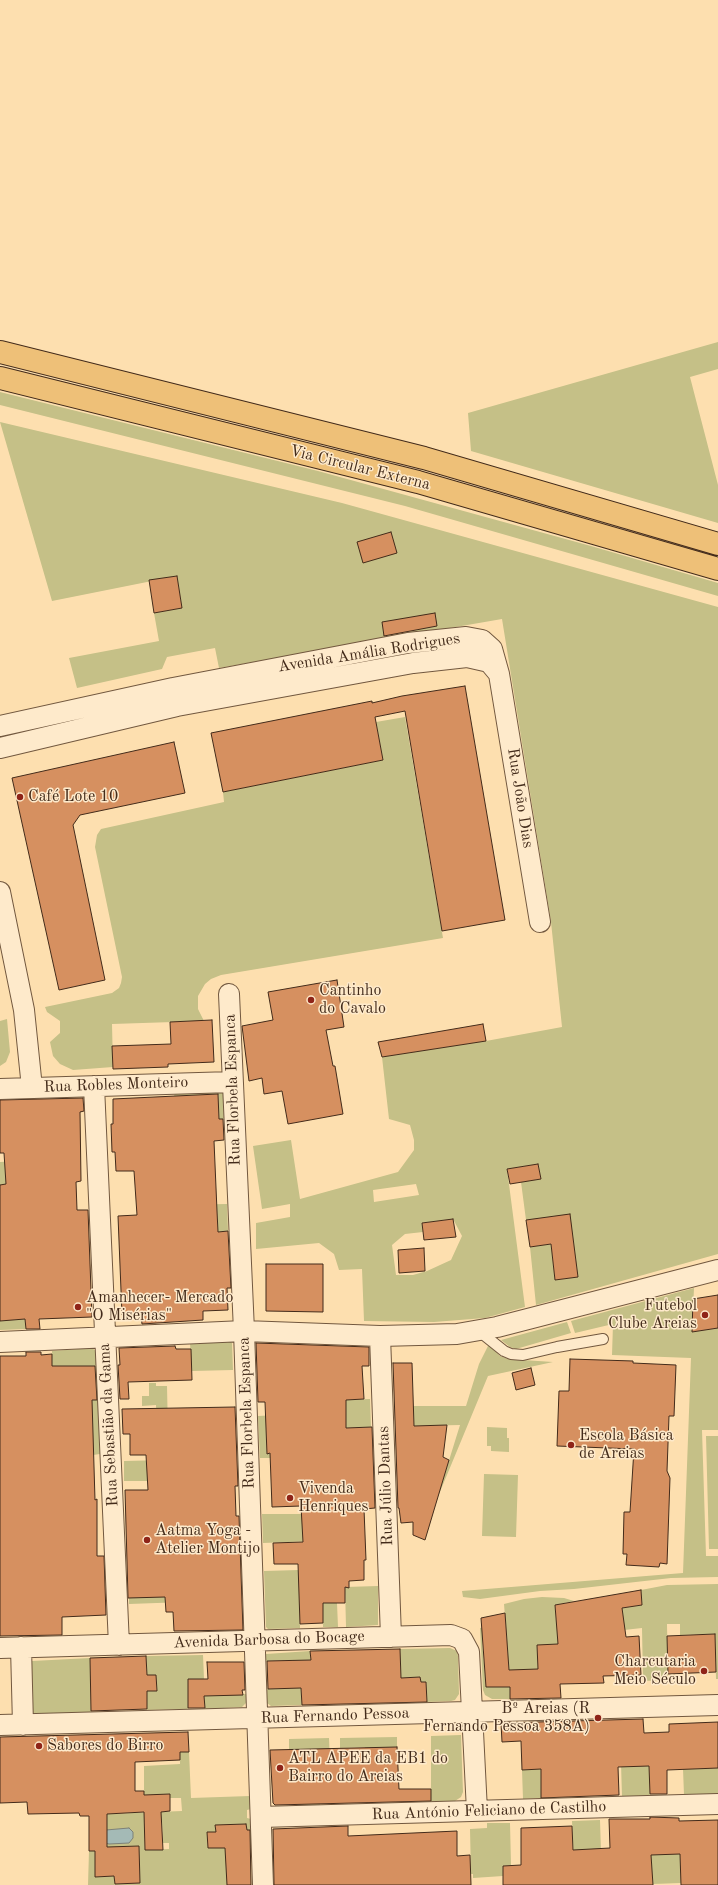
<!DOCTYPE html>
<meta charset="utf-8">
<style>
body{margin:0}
canvas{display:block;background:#fddfaf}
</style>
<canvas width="718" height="1885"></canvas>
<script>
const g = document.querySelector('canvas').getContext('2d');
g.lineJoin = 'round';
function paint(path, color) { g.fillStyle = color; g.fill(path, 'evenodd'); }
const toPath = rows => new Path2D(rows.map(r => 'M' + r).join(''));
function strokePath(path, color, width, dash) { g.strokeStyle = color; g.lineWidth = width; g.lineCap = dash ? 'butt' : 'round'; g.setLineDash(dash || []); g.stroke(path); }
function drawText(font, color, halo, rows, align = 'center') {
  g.font = font + ' "Old Standard TT",serif'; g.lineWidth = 3; g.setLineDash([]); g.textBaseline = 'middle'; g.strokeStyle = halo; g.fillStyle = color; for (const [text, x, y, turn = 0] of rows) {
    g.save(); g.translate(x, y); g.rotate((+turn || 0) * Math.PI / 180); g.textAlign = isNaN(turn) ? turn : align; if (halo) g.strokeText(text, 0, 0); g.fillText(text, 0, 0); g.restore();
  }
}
paint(toPath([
 [718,342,718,369,690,377,718,485,718,523,471,451,468,413],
 [0,392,318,471,591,546,718,583,718,596,405,506,0,405],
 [0,422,342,503,718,607,718,1254,536,1305,530,1247,551,1244,555,1280,578,1277,569,1215,526,1220,521,1182,541,1179,538,1164,507,1169,525,1307,485,1318,434,1322,364,1321,362,1269,339,1270,334,1254,319,1243,256,1249,256,1223,290,1217,290,1204,262,1209,253,1146,291,1140,300,1199,398,1172,414,1150,414,1140,410,1125,389,1119,382,1057,486,1041,562,1027,551,922,502,619,219,668,215,648,167,657,162,669,77,688,69,658,159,641,154,613,182,608,177,576,52,601],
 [416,1184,419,1195,374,1202,373,1190],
 [453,1219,462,1236,451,1260,427,1271,413,1275,396,1275,392,1245,405,1234,423,1232,422,1223],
 [405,717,443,938,221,975,211,979,205,984,198,996,198,1009,204,1021,112,1024,113,1067,73,1070,60,1064,53,1056,50,1042,60,1033,60,1021,47,1012,45,1007,112,993,119,988,121,983,122,977,95,847,97,835,101,829,224,802,223,792,383,760,376,722],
 [7,1019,10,1052,6,1062,0,1066,0,1021],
 [221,1091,223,1094,224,1119,219,1119,218,1094,174,1096,175,1093],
 [17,1161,8,1184,0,1185,0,1162],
 [227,1204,228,1231,218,1232,217,1211,170,1205],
 [38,1278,39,1319,25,1320,26,1329,0,1330,0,1321,20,1319],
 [694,1288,692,1332,718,1328,718,1430,702,1430,706,1556,718,1556,718,1577,671,1578,574,1589,540,1591,480,1599,463,1597,462,1591,683,1573,691,1358,612,1355,613,1324,575,1333,571,1321],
 [567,1322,571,1333,516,1349,510,1347,501,1340],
 [229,1341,232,1343,233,1370,192,1371,190,1343],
 [489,1344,500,1356,508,1359,553,1362,488,1376,437,1499,460,1425,414,1426,413,1406,466,1406,479,1364],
 [92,1348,97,1352,100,1454,93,1455,0,1388,54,1401,95,1400,94,1366,52,1366,52,1351],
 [149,1383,156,1383,156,1386,167,1386,168,1433,157,1433,156,1405,142,1406,142,1396,149,1396],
 [370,1399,371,1427,346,1428,346,1417,331,1418,330,1400],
 [296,1414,266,1430,267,1454,300,1452,290,1458,260,1458,258,1416],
 [487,1427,507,1428,507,1438,509,1438,509,1452,491,1451,491,1446,487,1446],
 [706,1436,718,1436,718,1549,709,1549],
 [166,1460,148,1481,124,1481,124,1461],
 [484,1474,518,1475,516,1537,482,1536],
 [262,1514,302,1514,314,1541,263,1543],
 [299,1570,300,1628,268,1629,266,1627,264,1571],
 [159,1583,185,1602,129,1604,129,1597],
 [718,1584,718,1679,716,1679,715,1634,680,1635,680,1624,667,1624,668,1680,643,1681,642,1628,624,1630,622,1608,642,1605,641,1590,667,1585],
 [378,1586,378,1625,346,1627,345,1587],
 [323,1597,337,1603,338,1627,323,1627],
 [542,1597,564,1598,574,1601,555,1605,556,1620,573,1620,582,1644,537,1645,538,1670,509,1670,504,1604,524,1599],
 [491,1626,482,1640,486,1687,510,1687,510,1699,492,1699,485,1695,483,1690,480,1628],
 [450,1648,457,1651,458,1656,459,1694,455,1700,451,1701,427,1702,426,1682,421,1682,419,1677,401,1678,400,1649],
 [310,1651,311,1659,328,1658,301,1690,302,1705,271,1706,267,1703,267,1689,293,1688,293,1660,266,1661,266,1654],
 [203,1655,204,1679,188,1679,188,1709,147,1710,147,1691,157,1691,156,1675,147,1675,146,1656],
 [90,1658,91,1715,33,1717,31,1665,32,1661],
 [246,1694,246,1703,242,1707,205,1709,204,1696],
 [461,1735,463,1792,461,1797,455,1801,409,1802,409,1792,431,1791,431,1736],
 [397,1737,397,1747,373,1748,366,1779,365,1747,340,1748,340,1738],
 [329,1738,331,1790,320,1791,320,1805,299,1806,299,1788,322,1749,289,1750,289,1739],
 [534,1750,551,1784,541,1784,541,1798,523,1799,522,1770,534,1769],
 [180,1752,189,1752,191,1798,250,1796,251,1809,247,1810,247,1818,251,1819,252,1847,247,1847,246,1824,216,1825,216,1832,207,1832,208,1848,233,1847,227,1885,88,1885,89,1851,95,1851,95,1877,114,1876,115,1884,140,1883,139,1846,95,1848,94,1833,89,1833,89,1825,107,1814,182,1811,181,1798,170,1798,169,1794,144,1795,144,1766,180,1764],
 [162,1821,163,1843,169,1843,169,1849,145,1850,144,1822],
 [621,1763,638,1766,649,1766,650,1796,622,1797],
 [718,1768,718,1794,684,1795,683,1769],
 [600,1820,602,1885,575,1885,572,1821],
 [487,1823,510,1823,511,1865,503,1866,503,1876,473,1878,473,1874,471,1874,470,1829,487,1828],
 [643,1844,665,1854,680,1854,681,1883,653,1884,652,1872]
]), '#c5c087');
const water = toPath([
 [129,1828,133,1832,133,1838,129,1843,109,1844,105,1843,106,1830,129,1828]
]);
paint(water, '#a4bab6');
strokePath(water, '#7d8178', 1);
const building = toPath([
 [391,532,397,553,363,563,357,542,391,532],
 [177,576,182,608,154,613,149,580,177,576],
 [435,613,437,626,384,636,382,622,435,613],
 [465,686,505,920,442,931,405,711,375,717,383,760,223,792,211,733,372,701,372,703,402,696,465,686],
 [174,742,185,793,80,815,73,825,105,980,59,990,12,778,174,742],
 [337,980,344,1027,326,1030,333,1066,335,1066,343,1114,288,1124,282,1091,264,1094,262,1078,249,1081,242,1026,273,1020,268,992,337,980],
 [212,1020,214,1062,168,1064,168,1067,113,1069,112,1046,171,1044,170,1022,212,1020],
 [483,1024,486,1041,382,1057,378,1042,483,1024],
 [218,1094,219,1119,223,1119,224,1140,214,1141,217,1211,218,1232,228,1231,231,1288,227,1288,228,1310,203,1311,203,1320,142,1324,141,1315,122,1315,118,1216,137,1215,134,1171,116,1171,115,1152,112,1152,111,1124,113,1124,113,1099,218,1094],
 [83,1098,84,1111,80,1112,81,1181,76,1182,77,1210,88,1210,92,1317,39,1319,40,1329,26,1329,25,1319,0,1321,0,1185,6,1184,4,1153,0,1153,0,1100,83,1098],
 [538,1164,541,1179,510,1184,507,1169,538,1164],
 [570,1214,578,1277,555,1280,551,1244,530,1247,526,1220,570,1214],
 [453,1219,456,1237,424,1240,422,1223,453,1219],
 [424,1248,425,1271,399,1273,398,1250,424,1248],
 [266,1264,323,1264,323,1312,266,1311,266,1264],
 [718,1295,718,1328,692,1332,693,1299,718,1295],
 [256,1343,369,1347,369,1366,362,1366,364,1399,346,1400,346,1428,372,1427,375,1508,364,1509,366,1560,364,1560,364,1580,349,1581,349,1588,345,1587,345,1603,323,1603,323,1623,300,1624,298,1564,274,1564,273,1543,303,1542,301,1506,272,1507,270,1453,267,1454,265,1402,258,1402,256,1343],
 [175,1346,176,1349,191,1349,192,1380,128,1382,129,1399,120,1399,118,1365,120,1365,119,1348,175,1346],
 [26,1352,41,1352,41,1355,52,1354,52,1366,95,1366,97,1400,92,1400,95,1500,97,1499,97,1556,104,1556,106,1615,62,1617,62,1635,0,1636,0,1356,26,1356,26,1352],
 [570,1359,633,1361,633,1363,676,1365,674,1416,669,1416,667,1471,670,1478,667,1564,660,1563,659,1567,626,1565,627,1554,623,1554,624,1512,630,1512,634,1449,557,1446,559,1391,569,1391,570,1359],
 [393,1363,412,1363,414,1426,447,1425,443,1457,449,1460,425,1540,413,1535,413,1522,401,1523,399,1508,398,1508,393,1363],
 [531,1368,535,1385,516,1390,512,1373,531,1368],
 [235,1407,238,1486,235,1486,236,1516,239,1516,243,1630,174,1631,173,1612,166,1612,165,1597,128,1598,125,1490,148,1490,146,1455,130,1455,130,1434,123,1434,122,1409,235,1407],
 [641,1590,642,1605,622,1608,626,1637,639,1636,641,1675,603,1676,604,1683,560,1684,561,1698,510,1699,510,1687,486,1687,481,1618,505,1613,509,1670,538,1669,537,1645,558,1644,555,1605,641,1590],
 [715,1634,716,1672,668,1674,667,1636,715,1634],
 [400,1649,401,1678,420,1677,421,1682,426,1682,427,1702,302,1705,301,1688,268,1689,267,1661,311,1660,310,1651,400,1649],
 [146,1656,147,1675,156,1675,157,1691,147,1691,147,1709,91,1711,90,1658,146,1656],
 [207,1662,244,1662,245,1690,242,1690,243,1695,204,1696,205,1708,188,1708,188,1679,208,1679,207,1662],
 [643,1719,644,1733,669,1732,669,1724,718,1722,718,1768,667,1770,667,1794,650,1794,649,1766,618,1767,619,1795,541,1798,541,1769,522,1770,521,1741,502,1742,501,1723,643,1719],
 [188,1732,189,1752,180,1752,180,1760,135,1762,135,1791,144,1791,144,1795,170,1794,170,1811,161,1812,163,1850,145,1850,144,1812,107,1814,107,1847,139,1846,140,1883,115,1884,114,1876,95,1877,95,1851,89,1851,89,1816,80,1816,79,1813,28,1814,27,1802,0,1803,0,1737,188,1732],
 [397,1747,399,1789,431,1789,431,1801,275,1805,273,1803,270,1750,397,1747],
 [650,1817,679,1818,679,1821,718,1820,718,1885,681,1885,680,1854,651,1855,653,1885,503,1885,503,1866,521,1865,521,1828,572,1826,573,1850,610,1848,609,1819,650,1819,650,1817],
 [246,1824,247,1830,250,1830,251,1885,227,1885,225,1848,208,1848,207,1832,216,1832,215,1825,246,1824],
 [348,1826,348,1836,457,1831,457,1856,470,1855,471,1885,274,1885,273,1829,348,1826]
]);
paint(building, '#d69060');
strokePath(building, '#432b1a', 1);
const lane = toPath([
 [479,1331,504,1351,511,1354,523,1355,557,1347,603,1339]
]);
const street = toPath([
 [0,726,173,688,408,643,466,637,482,640,492,649,499,674,540,922],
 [0,748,177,706,413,663,467,657,489,662,499,674],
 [0,892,24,1010,32,1088],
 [229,994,244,1331,263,1885],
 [94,1086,119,1645],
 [0,1089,232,1082],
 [380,1336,391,1637],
 [0,1342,244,1331,380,1336,457,1334,497,1327,718,1270],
 [21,1647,23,1725],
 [0,1648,451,1635,462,1639,469,1652,477,1811],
 [0,1725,718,1705],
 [261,1817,718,1804]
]);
const primary = toPath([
 [0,352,424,458,718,544],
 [0,378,418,482,718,569]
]);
strokePath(lane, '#72583f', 12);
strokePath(street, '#72583f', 22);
strokePath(primary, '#432b1a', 24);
strokePath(lane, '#feeacb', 10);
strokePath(street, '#feeacb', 20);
strokePath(primary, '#eec078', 22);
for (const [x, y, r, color] of [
 [20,797,4,"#8f2418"],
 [311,1000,4,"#8f2418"],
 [78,1307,4,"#8f2418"],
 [705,1315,4,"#8f2418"],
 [571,1445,4,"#8f2418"],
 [290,1498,4,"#8f2418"],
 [147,1540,4,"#8f2418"],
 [704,1671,4,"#8f2418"],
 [598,1718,4,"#8f2418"],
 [39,1746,4,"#8f2418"],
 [280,1768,4,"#8f2418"]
]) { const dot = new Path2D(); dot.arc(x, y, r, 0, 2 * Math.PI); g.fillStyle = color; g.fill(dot); strokePath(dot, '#feeacb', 1.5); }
drawText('16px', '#432b1a', '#feeacb', [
 ["Via Circular Externa",360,468,14],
 ["Avenida Amália Rodrigues",369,653,-9],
 ["Rua João Dias",520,798,81],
 ["Rua Robles Monteiro",116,1085,-2],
 ["Rua Florbela Espanca",233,1090,-92],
 ["Rua Florbela Espanca",247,1413,-92],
 ["Rua Sebastião da Gama",109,1425,-93],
 ["Rua Júlio Dantas",386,1486,-92],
 ["Avenida Barbosa do Bocage",269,1640,-2],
 ["Rua Fernando Pessoa",335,1716,-2],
 ["Rua António Feliciano de Castilho",489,1811,-2]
]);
drawText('16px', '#432b1a', '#feeacb', [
 ["Café Lote 10",28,797],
 ["Cantinho",319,991],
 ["do Cavalo",319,1009],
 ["Amanhecer- Mercado",86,1298],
 ["\"O Misérias\"",86,1316],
 ["Futebol",697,1306,"right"],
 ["Clube Areias",697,1324,"right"],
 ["Escola Básica",579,1436],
 ["de Areias",579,1454],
 ["Vivenda",298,1489],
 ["Henriques",298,1507],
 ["Aatma Yoga -",155,1531],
 ["Atelier Montijo",155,1549],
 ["Charcutaria",696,1662,"right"],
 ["Meio Século",696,1680,"right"],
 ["Bº Areias (R",590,1709,"right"],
 ["Fernando Pessoa 358A)",590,1727,"right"],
 ["Sabores do Birro",47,1746],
 ["ATL APEE da EB1 do",288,1759],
 ["Bairro do Areias",288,1777]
], 'left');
</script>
